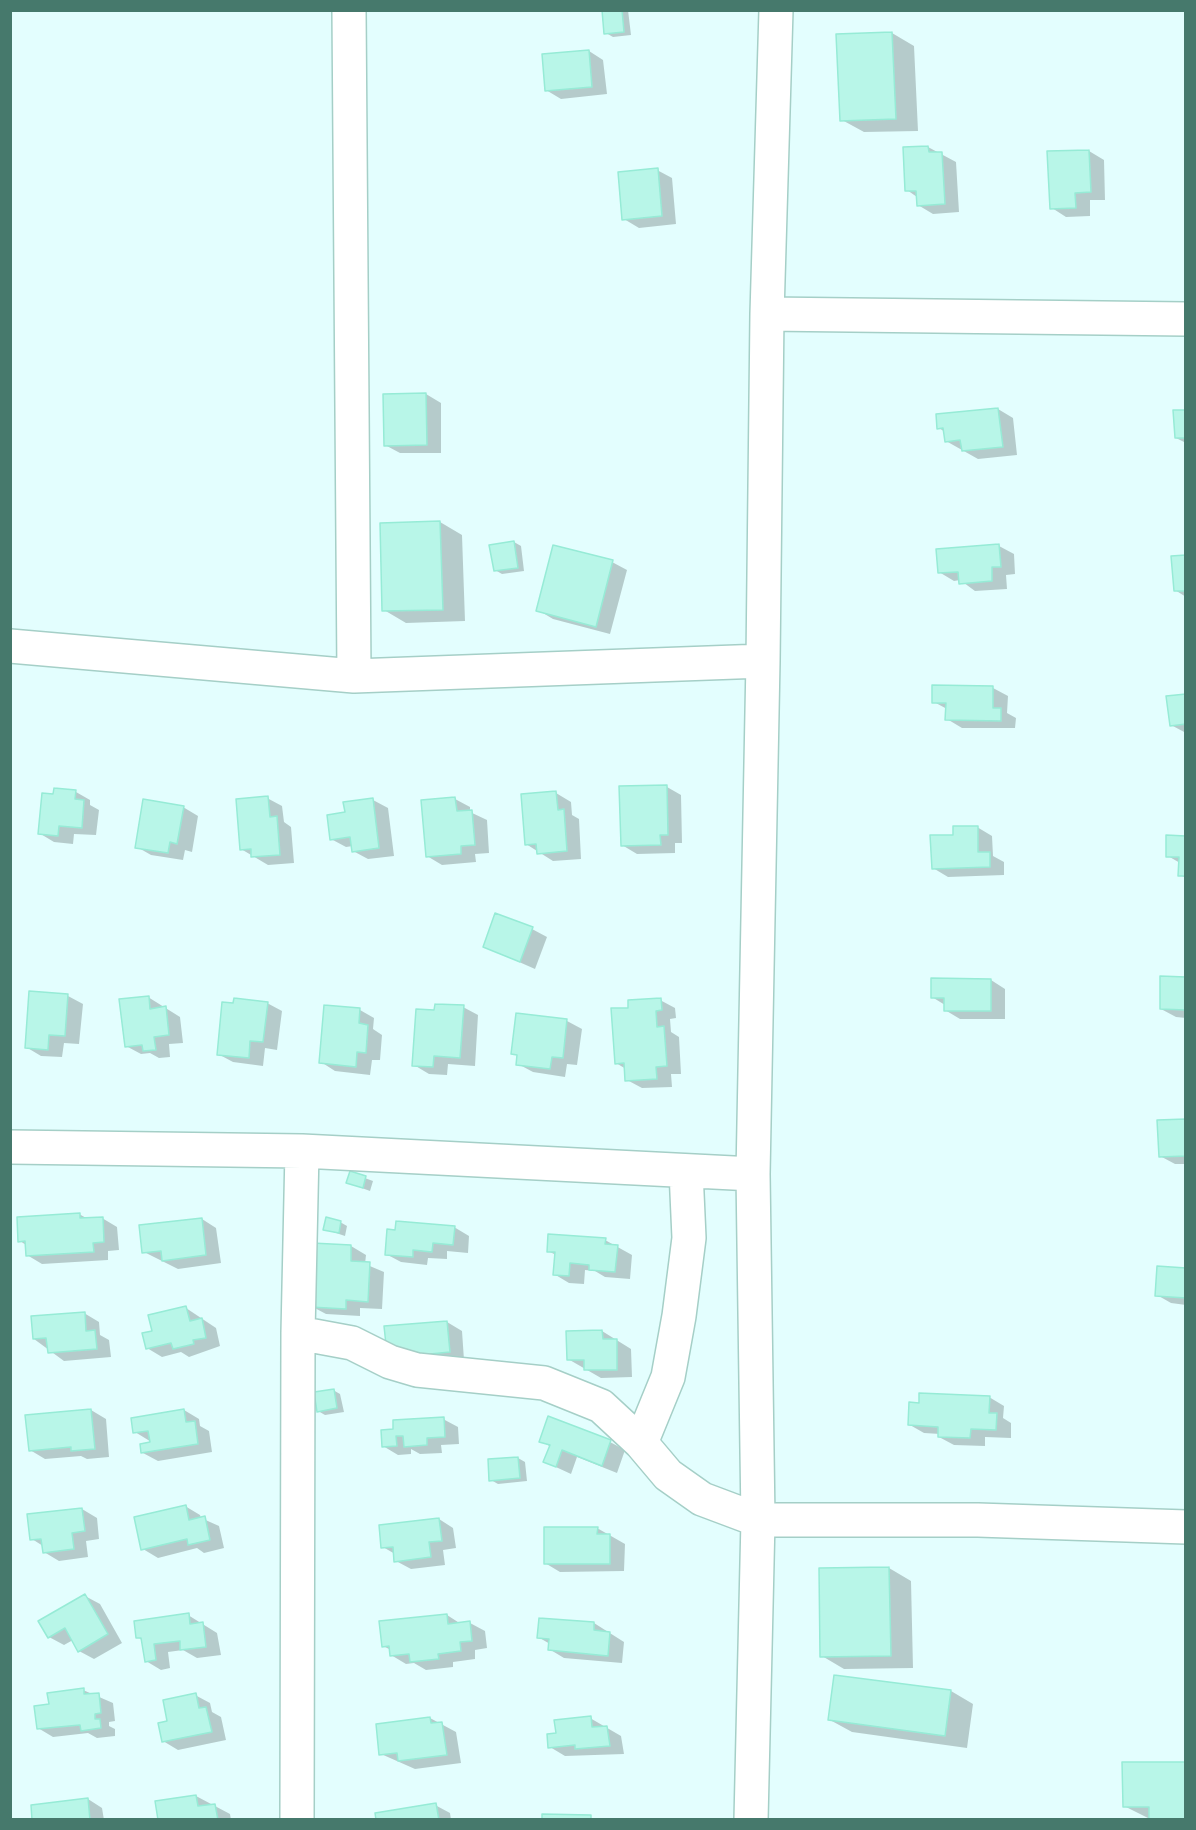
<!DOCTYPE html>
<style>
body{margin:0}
#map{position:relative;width:1196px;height:1830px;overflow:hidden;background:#e3fefe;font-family:"Source Sans 3",sans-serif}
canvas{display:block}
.frame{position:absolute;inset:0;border:12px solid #46796c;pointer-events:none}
</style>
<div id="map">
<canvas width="1196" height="1830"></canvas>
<div class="frame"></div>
</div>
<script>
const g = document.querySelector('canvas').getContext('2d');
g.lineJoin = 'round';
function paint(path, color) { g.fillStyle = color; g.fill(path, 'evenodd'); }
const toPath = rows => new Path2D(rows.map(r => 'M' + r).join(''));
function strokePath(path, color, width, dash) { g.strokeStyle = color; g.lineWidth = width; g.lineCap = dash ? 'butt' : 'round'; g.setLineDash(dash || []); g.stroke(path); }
paint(toPath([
 [604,10,628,10,631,35,613,37,606,33],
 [892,33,914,46,918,131,864,132,842,120],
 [589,51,603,60,607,94,561,99,546,90],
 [928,147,956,162,959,212,933,214,918,205,917,197,907,190],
 [1089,151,1104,160,1105,200,1090,200,1090,216,1066,217,1052,208],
 [657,170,672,178,676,224,639,228,624,219],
 [426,394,441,403,441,453,400,453,385,445,385,395],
 [998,409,1013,418,1017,455,978,459,946,441,945,432,939,428],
 [1186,411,1186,443,1176,438],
 [440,522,462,535,465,621,406,623,384,610],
 [514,542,521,546,524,571,502,574,495,570],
 [999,546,1014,554,1015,574,1006,575,1007,589,975,591,960,580,954,581,939,572],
 [1186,557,1186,597,1175,590],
 [612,562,627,570,610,634,553,619,538,610],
 [993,688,1008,696,1007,713,1016,718,1015,728,962,728,947,719,947,709,934,702],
 [1186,695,1186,733,1171,725],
 [667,787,681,795,682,843,675,843,675,853,637,854,622,845],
 [76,792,90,800,90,805,99,810,96,835,74,834,73,844,54,842,39,833,55,796],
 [556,793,571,802,572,815,579,819,581,859,553,861,526,844],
 [267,798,282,806,284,822,291,827,294,863,268,865,241,849],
 [455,799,470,807,470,812,487,820,489,853,475,854,476,862,442,865,427,856],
 [373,800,388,808,394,856,368,859,353,851,353,846,346,847,331,839,347,814],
 [183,807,198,816,192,852,185,850,183,860,151,855,137,847],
 [977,827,992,836,993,856,1004,862,1004,875,948,877,933,868,955,836],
 [1186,837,1186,878,1180,875,1180,863,1168,856],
 [532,929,547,937,535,969,485,947],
 [1186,979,1186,1018,1176,1017,1161,1009],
 [991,980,1005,989,1005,1019,960,1019,945,1010,945,1005,932,997],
 [68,996,83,1004,79,1044,64,1043,62,1057,41,1056,26,1047],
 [148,997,180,1017,183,1043,169,1044,170,1057,159,1058,150,1053,141,1054,126,1046],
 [660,1000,675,1008,676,1018,670,1019,671,1032,679,1037,681,1074,671,1074,672,1087,642,1088,627,1080,626,1069,616,1063,630,1009],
 [267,1003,282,1011,277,1050,265,1048,263,1066,233,1062,218,1054],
 [463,1007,478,1015,475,1066,448,1064,447,1075,429,1074,414,1065,436,1012],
 [360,1010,374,1018,373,1029,382,1035,380,1060,372,1060,370,1075,335,1071,321,1062],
 [517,1015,567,1021,582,1029,577,1065,567,1064,565,1077,533,1072,518,1064,519,1057,513,1053],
 [1186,1120,1186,1164,1175,1164,1160,1156],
 [351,1173,373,1181,370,1191,348,1183],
 [79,1214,88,1219,102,1218,117,1227,119,1250,108,1251,108,1260,42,1264,27,1255,26,1245,20,1241],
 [202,1219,216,1228,221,1263,178,1269,144,1252],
 [340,1222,347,1226,345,1236,324,1229],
 [454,1227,469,1236,468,1253,447,1251,447,1259,428,1258,427,1265,401,1262,386,1254],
 [605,1240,632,1255,630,1279,605,1277,595,1271,585,1270,584,1284,569,1283,554,1274,556,1255,548,1251],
 [351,1246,366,1255,365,1264,384,1272,382,1309,360,1308,360,1316,326,1314,311,1306],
 [1186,1270,1186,1305,1171,1303,1157,1295],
 [186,1308,216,1328,220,1346,189,1357,181,1352,162,1357,147,1348],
 [84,1313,99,1322,100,1335,109,1340,111,1357,64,1361,34,1339],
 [447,1322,462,1331,464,1360,417,1365],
 [602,1331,631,1349,632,1377,601,1378,568,1359],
 [333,1390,340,1394,344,1412,325,1415,318,1411],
 [989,1397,1004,1406,1003,1418,1011,1423,1011,1438,985,1437,985,1446,954,1445,939,1437,940,1434,924,1433,910,1425],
 [91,1410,106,1419,109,1457,87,1459,81,1456,45,1459,30,1450],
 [184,1410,199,1419,200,1426,209,1431,212,1452,158,1461,143,1453,153,1443,135,1432],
 [443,1419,458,1427,459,1444,441,1445,442,1453,420,1454,411,1449,411,1454,398,1455,383,1446,395,1430],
 [541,1441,610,1442,625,1450,617,1473,577,1457,571,1474,545,1462,551,1447],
 [518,1458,525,1462,527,1481,498,1484,491,1480],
 [185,1506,200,1515,201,1518,219,1526,224,1548,204,1553,197,1548,158,1558,143,1549],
 [82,1509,97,1518,99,1539,86,1541,88,1557,59,1561,44,1552,43,1546,32,1539],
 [439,1519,453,1528,456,1548,443,1550,445,1565,411,1569,396,1561,395,1554,383,1547],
 [597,1528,625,1544,624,1571,560,1572,545,1563],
 [889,1568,911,1581,913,1668,844,1669,822,1656],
 [85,1596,100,1604,122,1643,94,1659,79,1651,73,1640,64,1645,49,1637],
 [188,1615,217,1633,221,1655,197,1658,183,1650,168,1652,170,1668,161,1670,146,1661,143,1641,138,1637],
 [447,1615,461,1624,470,1623,485,1631,487,1648,475,1650,475,1659,453,1662,453,1667,426,1670,414,1663,406,1664,391,1655,391,1650,383,1646],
 [594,1623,624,1642,622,1663,564,1658,549,1649,550,1644,538,1637],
 [83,1690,113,1703,115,1721,109,1722,109,1726,115,1729,115,1736,97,1738,88,1733,53,1737,38,1728,50,1705],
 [951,1691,973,1704,967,1748,852,1732,830,1720],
 [195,1695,210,1703,212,1712,221,1717,226,1740,178,1750,163,1741,169,1722],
 [430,1718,456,1732,461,1763,415,1769,381,1754],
 [590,1718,621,1736,624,1754,565,1756,550,1747,557,1734],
 [1186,1763,1150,1819,1124,1806],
 [196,1796,230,1814,231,1820,159,1820],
 [88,1799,102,1808,104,1820,34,1820],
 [435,1805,450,1813,451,1820,377,1820]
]), '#0003');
const building = toPath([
 [602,10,622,10,624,32,604,34,602,10],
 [892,32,896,119,840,121,836,34,892,32],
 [589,50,592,87,545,91,542,54,589,50],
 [928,146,929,152,942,152,945,204,917,206,916,191,905,191,903,147,928,146],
 [1089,150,1091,192,1075,193,1076,208,1050,209,1047,151,1089,150],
 [658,168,662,216,622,220,618,172,658,168],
 [426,393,427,445,384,446,383,394,426,393],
 [998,408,1003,447,962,451,960,440,945,442,943,428,937,429,936,414,998,408],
 [1173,410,1186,410,1186,438,1175,438,1173,410],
 [440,521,443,610,382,611,380,523,440,521],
 [514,541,518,568,494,571,489,545,514,541],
 [999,544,1001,567,992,567,992,581,959,584,958,572,938,573,936,549,999,544],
 [553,545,613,560,596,627,536,611,553,545],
 [1186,555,1186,591,1174,591,1171,556,1186,555],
 [932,685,993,686,993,708,1001,708,1001,721,945,720,946,703,932,703,932,685],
 [1186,694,1186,724,1170,726,1166,696,1186,694],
 [667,785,668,835,660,835,661,845,621,846,619,786,667,785],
 [54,788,76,790,75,799,84,800,82,828,59,826,58,836,38,834,42,793,53,794,54,788],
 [556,791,558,810,564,809,567,851,537,854,536,844,525,845,521,794,556,791],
 [268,796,270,817,277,816,280,855,251,857,251,849,240,850,236,799,268,796],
 [455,797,457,811,472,810,475,845,461,846,461,854,426,857,421,800,455,797],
 [373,798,379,848,352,852,350,837,330,840,327,815,345,812,343,802,373,798],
 [143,799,184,806,177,844,170,842,168,853,135,848,143,799],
 [953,826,978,826,978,852,990,852,990,867,932,869,930,835,953,835,953,826],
 [1166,835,1186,836,1186,876,1178,876,1179,857,1166,857,1166,835],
 [495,913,533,927,520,962,483,947,495,913],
 [1160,976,1186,977,1186,1010,1160,1009,1160,976],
 [931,978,991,979,991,1011,944,1011,944,998,931,998,931,978],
 [29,991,68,994,65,1036,49,1035,48,1050,25,1048,29,991],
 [149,996,150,1009,166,1006,169,1035,154,1037,156,1050,143,1051,142,1045,125,1047,119,999,149,996],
 [234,998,268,1002,263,1042,250,1041,249,1058,217,1055,222,1002,233,1003,234,998],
 [661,998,662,1010,656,1011,657,1027,664,1026,667,1066,656,1067,657,1079,625,1081,624,1063,615,1064,611,1008,628,1008,628,1000,661,998],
 [435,1004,464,1005,460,1058,434,1056,433,1067,412,1066,416,1009,434,1010,435,1004],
 [324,1005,360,1008,359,1023,368,1025,366,1053,357,1052,356,1067,319,1063,324,1005],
 [516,1013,567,1019,563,1058,552,1057,550,1069,516,1065,517,1055,511,1054,516,1013],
 [1186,1119,1186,1156,1159,1157,1157,1120,1186,1119],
 [350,1171,366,1176,363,1188,346,1183,350,1171],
 [80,1213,80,1218,103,1217,104,1242,93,1243,94,1252,26,1256,25,1241,18,1242,17,1217,80,1213],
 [326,1217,341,1221,339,1233,323,1230,326,1217],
 [202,1218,206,1255,162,1261,161,1251,142,1253,139,1225,202,1218],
 [396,1221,455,1226,453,1245,433,1243,432,1252,413,1250,413,1257,385,1255,387,1229,395,1230,396,1221],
 [548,1234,606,1238,605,1244,618,1245,615,1272,589,1270,589,1265,570,1263,569,1276,553,1275,555,1252,547,1252,548,1234],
 [312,1243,351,1245,351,1261,370,1262,368,1302,346,1300,346,1309,310,1307,312,1243],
 [1157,1266,1186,1268,1186,1298,1155,1296,1157,1266],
 [186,1306,190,1321,202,1318,206,1338,193,1340,194,1344,173,1349,171,1343,146,1349,142,1333,152,1331,148,1315,186,1306],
 [85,1312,86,1331,95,1330,97,1349,48,1353,46,1338,33,1339,31,1316,85,1312],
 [447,1321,450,1352,400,1357,387,1354,384,1326,447,1321],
 [602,1330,603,1339,617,1339,617,1370,584,1370,584,1360,567,1360,566,1331,602,1330],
 [334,1389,337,1408,317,1412,314,1392,334,1389],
 [919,1393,990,1396,989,1413,997,1413,996,1430,971,1429,970,1438,938,1437,938,1427,908,1425,909,1402,919,1403,919,1393],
 [91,1409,95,1449,71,1451,71,1447,29,1451,25,1415,91,1409],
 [184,1409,186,1422,195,1421,198,1444,141,1453,140,1444,150,1442,148,1431,133,1433,131,1418,184,1409],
 [548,1416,611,1440,602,1466,562,1450,556,1467,543,1462,550,1445,539,1442,548,1416],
 [444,1417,445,1437,427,1438,427,1445,404,1447,403,1436,396,1436,397,1446,382,1447,381,1430,393,1429,393,1420,444,1417],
 [518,1457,520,1478,489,1481,488,1459,518,1457],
 [186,1505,189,1520,205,1516,210,1540,188,1545,187,1539,141,1550,134,1517,186,1505],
 [82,1508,85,1531,72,1533,74,1549,43,1553,41,1539,30,1540,27,1514,82,1508],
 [439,1518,442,1541,429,1542,431,1557,394,1562,393,1547,381,1548,379,1525,439,1518],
 [544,1527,598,1527,597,1534,610,1534,610,1564,544,1564,544,1527],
 [889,1567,891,1656,820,1657,819,1568,889,1567],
 [85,1594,108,1634,78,1652,65,1628,48,1638,38,1621,85,1594],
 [189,1613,190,1624,203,1622,206,1647,180,1650,180,1641,154,1644,156,1660,145,1662,141,1638,136,1638,134,1621,189,1613],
 [447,1614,448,1624,470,1621,472,1641,460,1642,461,1651,438,1654,439,1659,410,1662,409,1654,390,1656,389,1646,382,1647,379,1621,447,1614],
 [539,1618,594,1622,594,1630,610,1632,608,1656,548,1650,549,1639,537,1638,539,1618],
 [834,1675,951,1690,945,1736,828,1720,834,1675],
 [84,1688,84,1694,99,1693,101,1713,95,1714,95,1719,100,1719,101,1728,81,1731,80,1725,37,1729,34,1706,49,1704,47,1693,84,1688],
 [196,1693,199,1708,206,1707,212,1732,162,1742,158,1723,167,1721,163,1700,196,1693],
 [591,1716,592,1727,607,1726,610,1746,575,1749,575,1745,548,1748,547,1734,556,1733,554,1720,591,1716],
 [430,1717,431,1723,442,1722,447,1755,398,1761,397,1753,379,1755,376,1724,430,1717],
 [1122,1762,1186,1762,1186,1820,1149,1820,1149,1807,1123,1807,1122,1762],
 [196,1795,198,1806,215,1804,218,1820,158,1820,155,1801,196,1795],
 [88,1798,90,1820,32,1820,31,1805,88,1798],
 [436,1803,439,1820,376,1820,375,1813,436,1803],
 [542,1814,591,1815,591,1820,542,1820,542,1814]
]);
paint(building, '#b8f6e8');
strokePath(building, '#96ebd6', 1.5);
const minor = toPath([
 [349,10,354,676],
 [767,314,1186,319],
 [10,646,354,676,763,661],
 [10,1147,302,1151,753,1174],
 [298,1333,352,1343,390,1362,417,1370,544,1383,601,1406,641,1443,668,1475,702,1499,758,1520,978,1520,1186,1527],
 [641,1443,668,1377,679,1316,689,1238,686,1171],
 [297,1820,298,1333,302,1151],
 [751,1820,758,1520,753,1174,763,661,767,314,776,10]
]);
strokePath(minor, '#a5cfc7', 36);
strokePath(minor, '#fff', 33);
</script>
